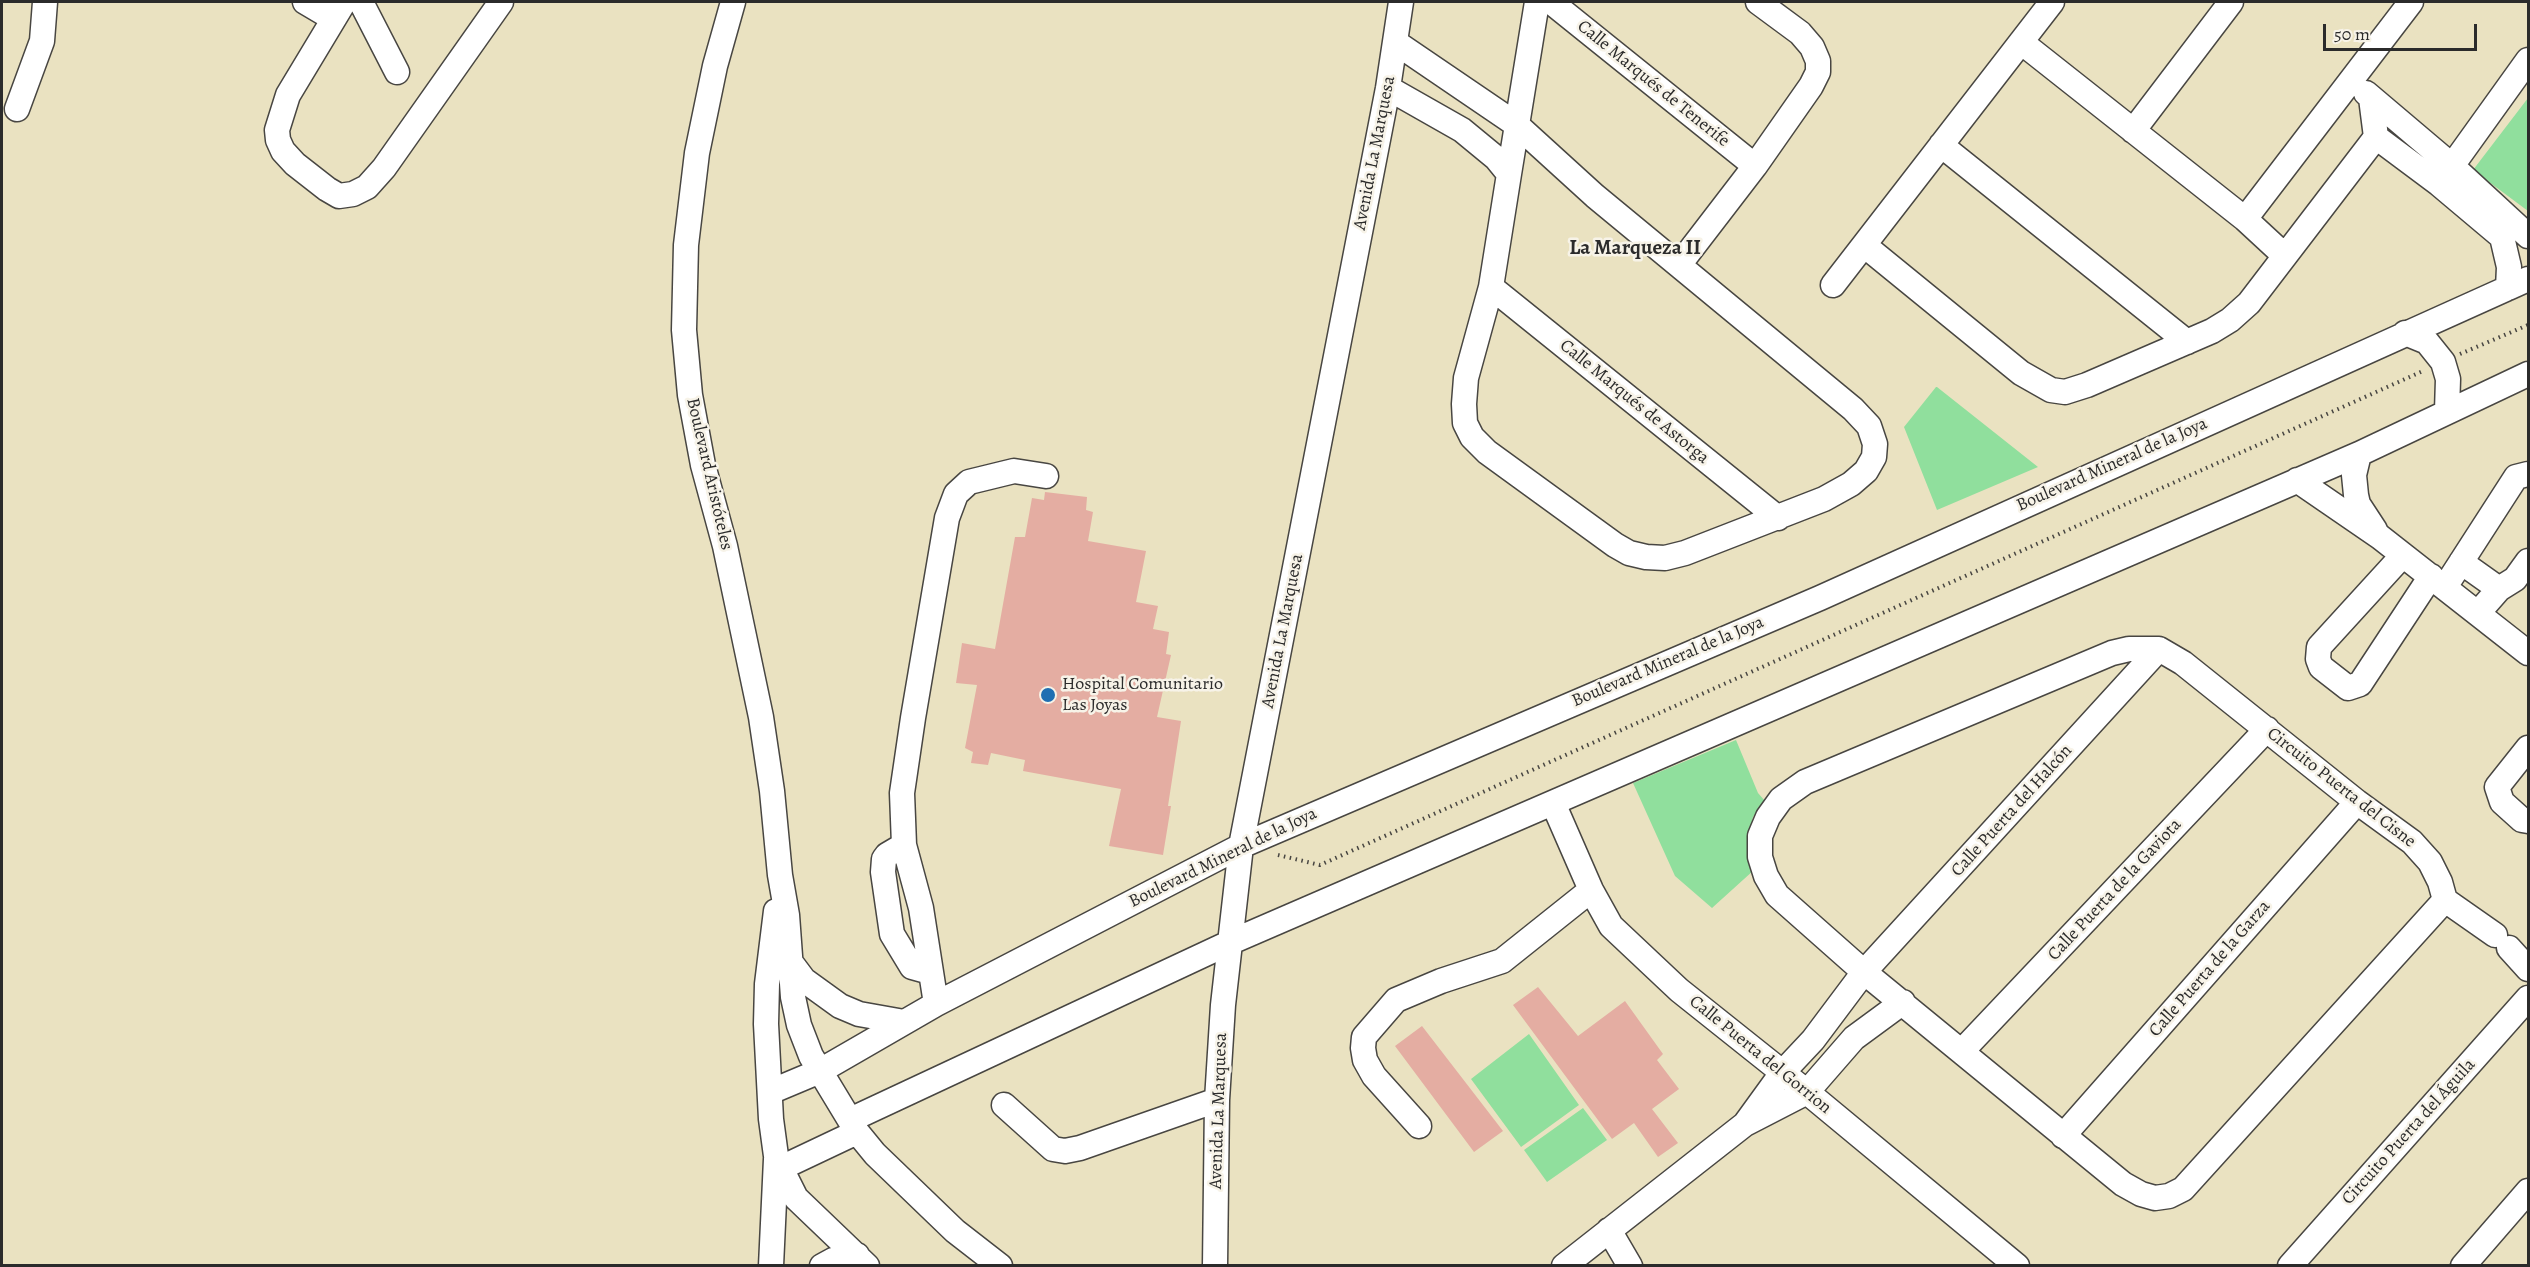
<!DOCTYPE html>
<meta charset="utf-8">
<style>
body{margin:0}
#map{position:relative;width:2530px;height:1267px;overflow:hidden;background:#eae2c1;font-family:Alegreya,serif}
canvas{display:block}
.frame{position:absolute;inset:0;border:3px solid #2b2b2b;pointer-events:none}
.scale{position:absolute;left:2323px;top:24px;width:154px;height:27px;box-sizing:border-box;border:3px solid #2b2b2b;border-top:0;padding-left:8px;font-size:18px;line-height:21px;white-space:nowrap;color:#2b2b2b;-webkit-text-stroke:4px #f7f3e8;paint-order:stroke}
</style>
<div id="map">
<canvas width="2530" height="1267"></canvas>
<div class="frame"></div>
<div class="scale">50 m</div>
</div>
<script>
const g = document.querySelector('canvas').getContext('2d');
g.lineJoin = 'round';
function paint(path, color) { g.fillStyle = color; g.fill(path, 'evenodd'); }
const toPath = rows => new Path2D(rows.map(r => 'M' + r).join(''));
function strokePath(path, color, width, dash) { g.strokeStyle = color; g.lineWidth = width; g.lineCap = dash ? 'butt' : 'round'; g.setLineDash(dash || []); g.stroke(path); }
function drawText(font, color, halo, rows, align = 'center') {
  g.font = font + ' Alegreya,serif'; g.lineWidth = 5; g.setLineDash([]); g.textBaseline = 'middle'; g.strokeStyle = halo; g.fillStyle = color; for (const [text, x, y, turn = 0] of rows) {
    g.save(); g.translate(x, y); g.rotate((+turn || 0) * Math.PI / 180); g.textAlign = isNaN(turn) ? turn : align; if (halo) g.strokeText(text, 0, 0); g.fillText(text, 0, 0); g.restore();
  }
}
paint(toPath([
 [2528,98,2528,211,2473,170],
 [1936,387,1937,387,2038,467,1937,510,1904,427],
 [1736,740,1758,793,1765,801,1753,817,1747,840,1747,852,1754,870,1712,908,1675,876,1633,783],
 [1529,1034,1579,1105,1521,1147,1471,1079],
 [1583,1108,1607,1140,1547,1182,1524,1150]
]), '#90df9d');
paint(toPath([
 [1045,492,1087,497,1086,510,1093,512,1088,541,1146,551,1136,602,1158,606,1153,629,1169,632,1166,654,1171,655,1157,717,1181,721,1168,806,1171,806,1163,855,1109,846,1121,789,1023,771,1025,760,991,753,988,765,971,763,973,752,965,748,977,685,956,683,962,643,995,649,1015,537,1025,537,1032,498,1044,500],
 [1538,987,1578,1036,1625,1001,1663,1054,1657,1060,1679,1089,1652,1109,1678,1143,1658,1157,1634,1123,1612,1139,1513,1005],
 [1422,1026,1503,1131,1474,1152,1395,1046]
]), '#e4ada2');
const minor = toPath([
 [305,2,332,18],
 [344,2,288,95,277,130,278,140,283,151,295,164,327,189,339,196,353,194,367,187,384,168,501,2],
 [361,2,397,72],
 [733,2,715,66,697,153,686,245,684,330,690,395,703,465,725,546,761,717,772,791,780,875,787,915,793,997,799,1025,811,1056,857,1132,875,1154,955,1231,1000,1266],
 [1551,2,1755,166],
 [1395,42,1517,125,1595,196,1853,409,1869,426,1875,444,1874,457,1866,471,1851,484,1824,499,1685,553,1665,558,1646,557,1629,553,1615,545,1487,452,1472,437,1465,423,1464,404,1466,378,1491,287,1509,174,1517,125,1537,2],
 [2021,42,2245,219,2285,256],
 [1388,88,1462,130,1496,158,1509,174],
 [2366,93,2451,165,2528,236],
 [17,109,42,41,45,2],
 [2133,131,2231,2],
 [2376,137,2439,184,2502,237,2509,267,2508,288],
 [1941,145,2187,342],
 [2444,177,2528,60],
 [2245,219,2411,2],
 [1864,245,2021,373,2051,390,2065,392,2087,385,2212,331,2230,320,2249,303,2376,137,2371,98],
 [1679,265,1755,166,1811,86,1818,72,1818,61,1812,47,1800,33,1758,2],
 [1833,285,2052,2],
 [1491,287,1778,518],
 [2405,333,2427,342,2443,362,2448,379,2447,411],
 [2359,454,2354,475,2356,495,2358,504,2375,530],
 [2297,480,2380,537,2528,653],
 [2403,555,2319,647,2318,659,2321,667,2348,688,2360,684,2431,576],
 [2461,562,2499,589],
 [2445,587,2516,477,2528,474],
 [2478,613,2499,589,2515,579,2528,561],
 [2129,649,2159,649,2183,663,2357,802,2412,842,2430,862,2440,882,2445,900,2183,1189,2169,1196,2155,1198,2141,1194,2123,1184,1864,972,1777,895,1766,876,1760,857,1760,836,1768,817,1781,799,1805,782,2112,653,2129,649],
 [2528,748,2497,787,2502,802,2522,820,2528,821],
 [1553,803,1591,890,1611,926,1679,990,1807,1092,2017,1266],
 [904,845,887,855,884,859,883,872,892,934,912,967,930,972],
 [2445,900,2495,935],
 [776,911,767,984,766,1024,771,1119,776,1156,781,1168,857,1132],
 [2509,948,2528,969],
 [789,960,804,980,840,1006,859,1014,904,1022],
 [936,1004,921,908,904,845,902,793,913,718,947,518,956,494,969,482,1014,471,1046,476],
 [1962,1051,2267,729],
 [770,1092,820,1071,936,1004,1241,846,1820,598,2528,279],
 [1004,1105,1053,1149,1065,1151,1080,1148,1217,1100],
 [850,1120,1231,942,2359,454,2528,374],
 [1745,1124,1782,1073,1813,1040,1864,972,2159,649],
 [1419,1126,1374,1076,1365,1060,1363,1048,1364,1037,1396,1000,1441,981,1502,961,1591,890],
 [2063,1136,2357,802],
 [781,1168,796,1198,867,1266],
 [1609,1230,1630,1266],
 [771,1266,776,1159],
 [822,1266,833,1260,857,1255],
 [1215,1266,1217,1100,1223,1005,1241,846,1388,88,1401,2],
 [1564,1266,1745,1124,1807,1092,1854,1038,1903,1002],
 [2290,1266,2528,998],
 [2463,1266,2528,1191]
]);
strokePath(minor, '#484642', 27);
strokePath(toPath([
 [2460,354,2528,325],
 [1278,855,1320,865,2423,371]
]), '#484642', 4, [1.5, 4.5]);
strokePath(minor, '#fff', 24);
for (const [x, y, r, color] of [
 [1048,695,8,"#1f6fb2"]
]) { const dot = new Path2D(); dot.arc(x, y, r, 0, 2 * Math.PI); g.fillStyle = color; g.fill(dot); strokePath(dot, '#f7f3e8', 2); }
drawText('18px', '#2b2b2b', '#f7f3e8', [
 ["Calle Marqués de Tenerife",1653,84,39],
 ["Avenida La Marquesa",1375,153,-79],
 ["Calle Marqués de Astorga",1634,402,39],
 ["Boulevard Mineral de la Joya",2112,465,-24],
 ["Boulevard Aristóteles",709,474,77],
 ["Avenida La Marquesa",1283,631,-79],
 ["Boulevard Mineral de la Joya",1668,662,-23],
 ["Circuito Puerta del Cisne",2341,788,38],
 ["Calle Puerta del Halcón",2012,811,-48],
 ["Boulevard Mineral de la Joya",1223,858,-26],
 ["Calle Puerta de la Gaviota",2115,890,-47],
 ["Calle Puerta de la Garza",2210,969,-49],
 ["Calle Puerta del Gorrion",1760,1055,39],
 ["Avenida La Marquesa",1219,1111,-88],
 ["Circuito Puerta del Águila",2409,1132,-48]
]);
drawText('18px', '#2b2b2b', '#f7f3e8', [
 ["Hospital Comunitario",1062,685],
 ["Las Joyas",1062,706]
], 'left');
drawText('bold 21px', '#2b2b2b', '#f7f3e8', [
 ["La Marqueza II",1635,249]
]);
</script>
